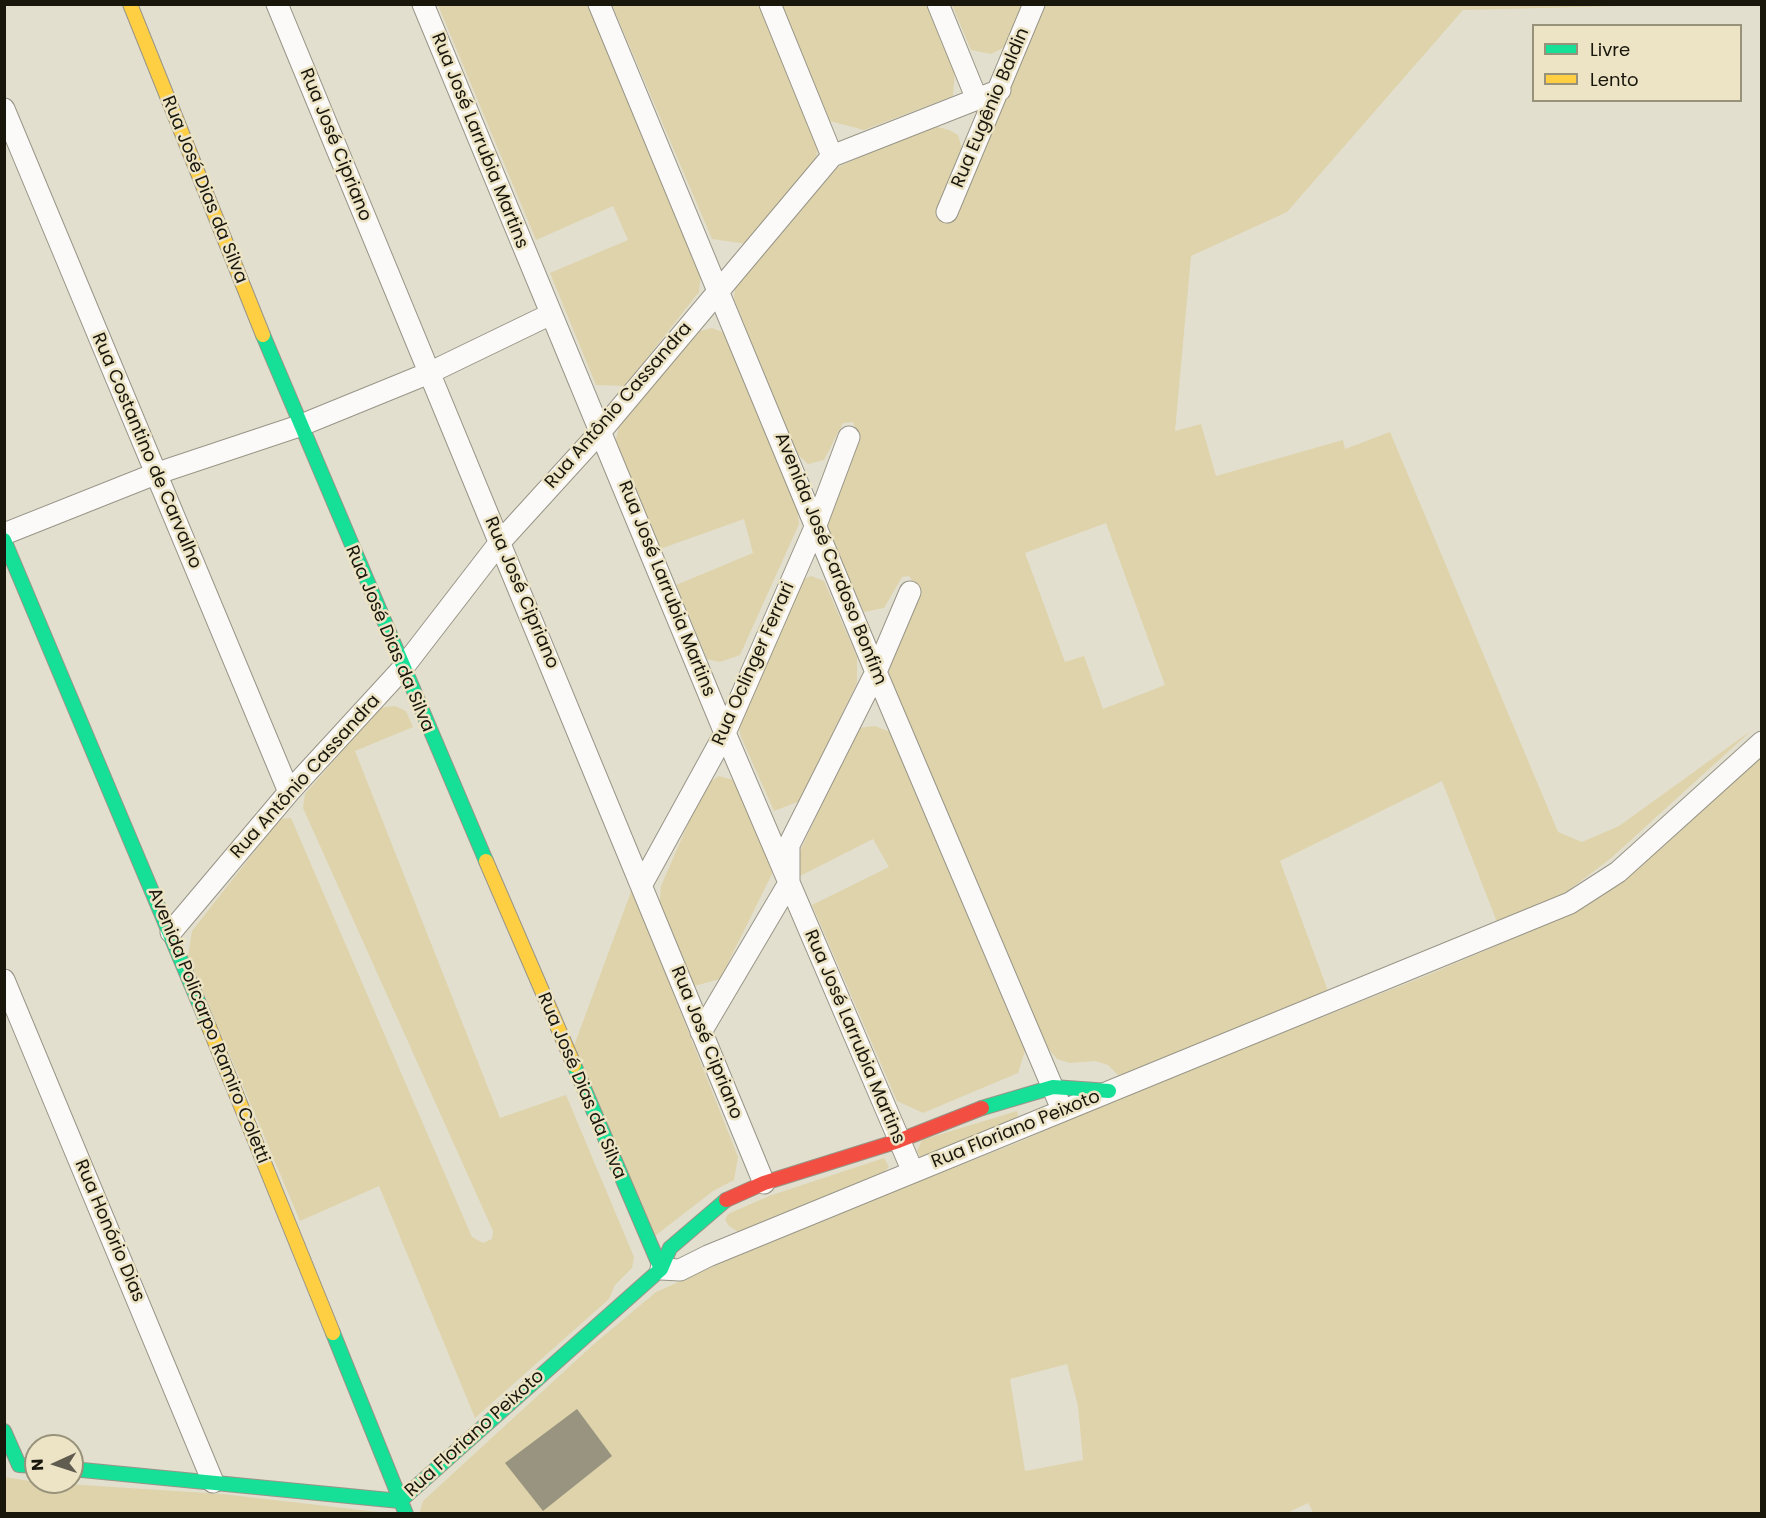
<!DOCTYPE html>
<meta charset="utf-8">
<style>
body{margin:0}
#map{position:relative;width:1766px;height:1518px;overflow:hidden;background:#e3dfce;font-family:Poppins,sans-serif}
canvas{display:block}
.frame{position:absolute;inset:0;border:6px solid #19160c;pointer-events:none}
.legend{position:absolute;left:1532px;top:24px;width:210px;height:78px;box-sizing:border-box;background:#ece4c5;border:2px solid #98927b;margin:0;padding:8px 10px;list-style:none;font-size:18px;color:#19160c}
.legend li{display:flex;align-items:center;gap:12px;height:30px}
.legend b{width:30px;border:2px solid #98927b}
.north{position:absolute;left:24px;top:1434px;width:60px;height:60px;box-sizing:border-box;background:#ece4c5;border:2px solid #98927b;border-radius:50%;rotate:267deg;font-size:16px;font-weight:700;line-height:24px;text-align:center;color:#19160c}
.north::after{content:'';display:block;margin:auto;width:21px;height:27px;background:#605c50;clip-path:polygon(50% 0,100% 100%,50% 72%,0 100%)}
</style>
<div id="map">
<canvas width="1766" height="1518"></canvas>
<div class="frame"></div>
<ul class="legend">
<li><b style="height:8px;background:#16e098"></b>Livre</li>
<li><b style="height:8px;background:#ffcf43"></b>Lento</li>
</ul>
<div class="north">N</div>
</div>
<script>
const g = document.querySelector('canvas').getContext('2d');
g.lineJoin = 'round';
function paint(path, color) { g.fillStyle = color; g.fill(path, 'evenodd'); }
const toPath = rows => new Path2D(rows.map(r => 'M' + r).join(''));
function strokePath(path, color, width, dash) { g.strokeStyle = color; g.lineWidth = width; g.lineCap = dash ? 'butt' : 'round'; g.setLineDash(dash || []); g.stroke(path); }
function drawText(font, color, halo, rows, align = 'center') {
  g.font = font + ' Poppins,sans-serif'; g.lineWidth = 5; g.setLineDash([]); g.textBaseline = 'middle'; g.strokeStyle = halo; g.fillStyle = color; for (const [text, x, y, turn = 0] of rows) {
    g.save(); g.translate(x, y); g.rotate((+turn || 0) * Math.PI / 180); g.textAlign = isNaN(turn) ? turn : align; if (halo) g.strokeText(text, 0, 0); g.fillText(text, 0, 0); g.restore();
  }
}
paint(toPath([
 [438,5,590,5,701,272,699,292,625,386,596,385,550,273,628,240,613,206,536,240],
 [612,5,760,5,818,141,816,160,747,244,712,239],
 [781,5,929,5,955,69,953,96,864,130,830,121],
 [952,5,1026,5,1011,44,991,54,971,50],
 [1046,5,1661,5,1463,10,1287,212,1191,256,1175,431,1201,424,1216,476,1343,440,1345,449,1390,432,1558,832,1582,842,1619,826,1752,730,1610,859,1565,893,1497,922,1442,781,1280,861,1328,991,1140,1070,1118,1075,1108,1065,1095,1061,1070,1063,1057,1059,1048,1048,889,676,889,658,917,587,909,576,902,577,884,608,864,612,828,532,827,512,856,430,853,422,843,423,824,460,808,464,797,454,734,299,735,285,838,167,930,125,949,130,958,135,962,149,954,215],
 [1106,523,1165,685,1103,709,1084,656,1065,662,1025,553],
 [712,328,725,333,797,501,799,524,740,655,720,662,707,659,676,585,753,553,744,519,660,549,615,443,620,423,700,331],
 [811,576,824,581,857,657,857,683,800,801,774,811,741,737,738,723,800,581],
 [395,706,406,711,413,727,355,751,500,1118,566,1095,634,1257,632,1268,615,1285,609,1299,475,1418,379,1186,300,1221,188,956,192,931,280,819,291,818,472,1237,483,1243,492,1239,493,1231,303,808,305,794,379,708],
 [875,726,890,732,1025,1051,1018,1073,923,1113,897,1101,812,905,889,867,873,839,800,876,799,853,858,728],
 [1761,757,1761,1513,1314,1514,1308,1503,1285,1514,419,1514,423,1501,594,1344,656,1292,784,1235,1019,1142,1113,1100,1423,977,1573,913,1622,881],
 [1067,1364,1078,1406,1083,1460,1025,1471,1010,1379],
 [719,776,733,780,770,858,772,874,720,979,694,986,659,908,661,886,705,785],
 [632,889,738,1157,734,1180,713,1191,655,1236,568,1062],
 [1017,1111,1018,1116,1012,1122,921,1158,917,1151,922,1140],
 [884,1158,889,1167,882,1174,738,1232,728,1225,725,1219,728,1214,769,1196],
 [4,1477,36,1482,222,1494,387,1513,5,1513]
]), '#ded3ab');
paint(toPath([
 [577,1409,612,1456,543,1511,505,1463]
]), '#99947f');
const street = toPath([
 [277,4,764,1183],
 [423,4,725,733,913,1172],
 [599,4,876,672,1058,1100],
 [770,4,832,156],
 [938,4,976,97],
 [4,109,289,792],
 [947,212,1034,4],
 [4,534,155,474,299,426,429,373,551,314],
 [642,884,725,733,816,525,849,437],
 [171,932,289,792,402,669,500,542,601,431,832,156,1000,90],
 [4,980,213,1482],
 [701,1032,789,883,789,845,876,672,910,592],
 [661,1269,680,1270,708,1256,1570,903,1618,872,1762,742]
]);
const fast = toPath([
 [263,335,486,861],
 [4,540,209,1027],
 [574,1065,661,1269],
 [982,1108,1053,1087,1109,1091],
 [333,1333,406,1514],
 [4,1431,19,1465,36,1466],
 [72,1469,400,1501,661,1269,670,1248,726,1200]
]);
const slow = toPath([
 [130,4,263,335],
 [486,861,574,1065],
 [209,1027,333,1333]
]);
const jam = toPath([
 [726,1200,764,1183,898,1141,982,1108]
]);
strokePath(street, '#989588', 23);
strokePath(fast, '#989588', 16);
strokePath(slow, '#989588', 16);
strokePath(jam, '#989588', 16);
strokePath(street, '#fbfaf8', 21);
strokePath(fast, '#16e098', 14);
strokePath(slow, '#ffcf43', 14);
strokePath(jam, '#f24e42', 14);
drawText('18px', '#19160c', '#ece4c5', [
 ["Rua Eugênio Baldin",991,108,-67],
 ["Rua José Larrubia Martins",479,141,68],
 ["Rua José Cipriano",335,145,68],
 ["Rua José Dias da Silva",204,190,68],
 ["Rua Antônio Cassandra",619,406,-49],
 ["Rua Costantino de Carvalho",146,451,67],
 ["Avenida José Cardoso Bonfim",830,559,68],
 ["Rua José Larrubia Martins",666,589,68],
 ["Rua José Cipriano",521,593,67],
 ["Rua José Dias da Silva",389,639,67],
 ["Rua Oclinger Ferrari",754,664,-66],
 ["Rua Antônio Cassandra",306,777,-48],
 ["Avenida Policarpo Ramiro Coletti",208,1026,68],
 ["Rua José Larrubia Martins",854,1037,67],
 ["Rua José Cipriano",706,1043,68],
 ["Rua José Dias da Silva",581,1086,67],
 ["Rua Floriano Peixoto",1016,1130,-22],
 ["Rua Honório Dias",109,1231,67],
 ["Rua Floriano Peixoto",475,1434,-42]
]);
</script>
